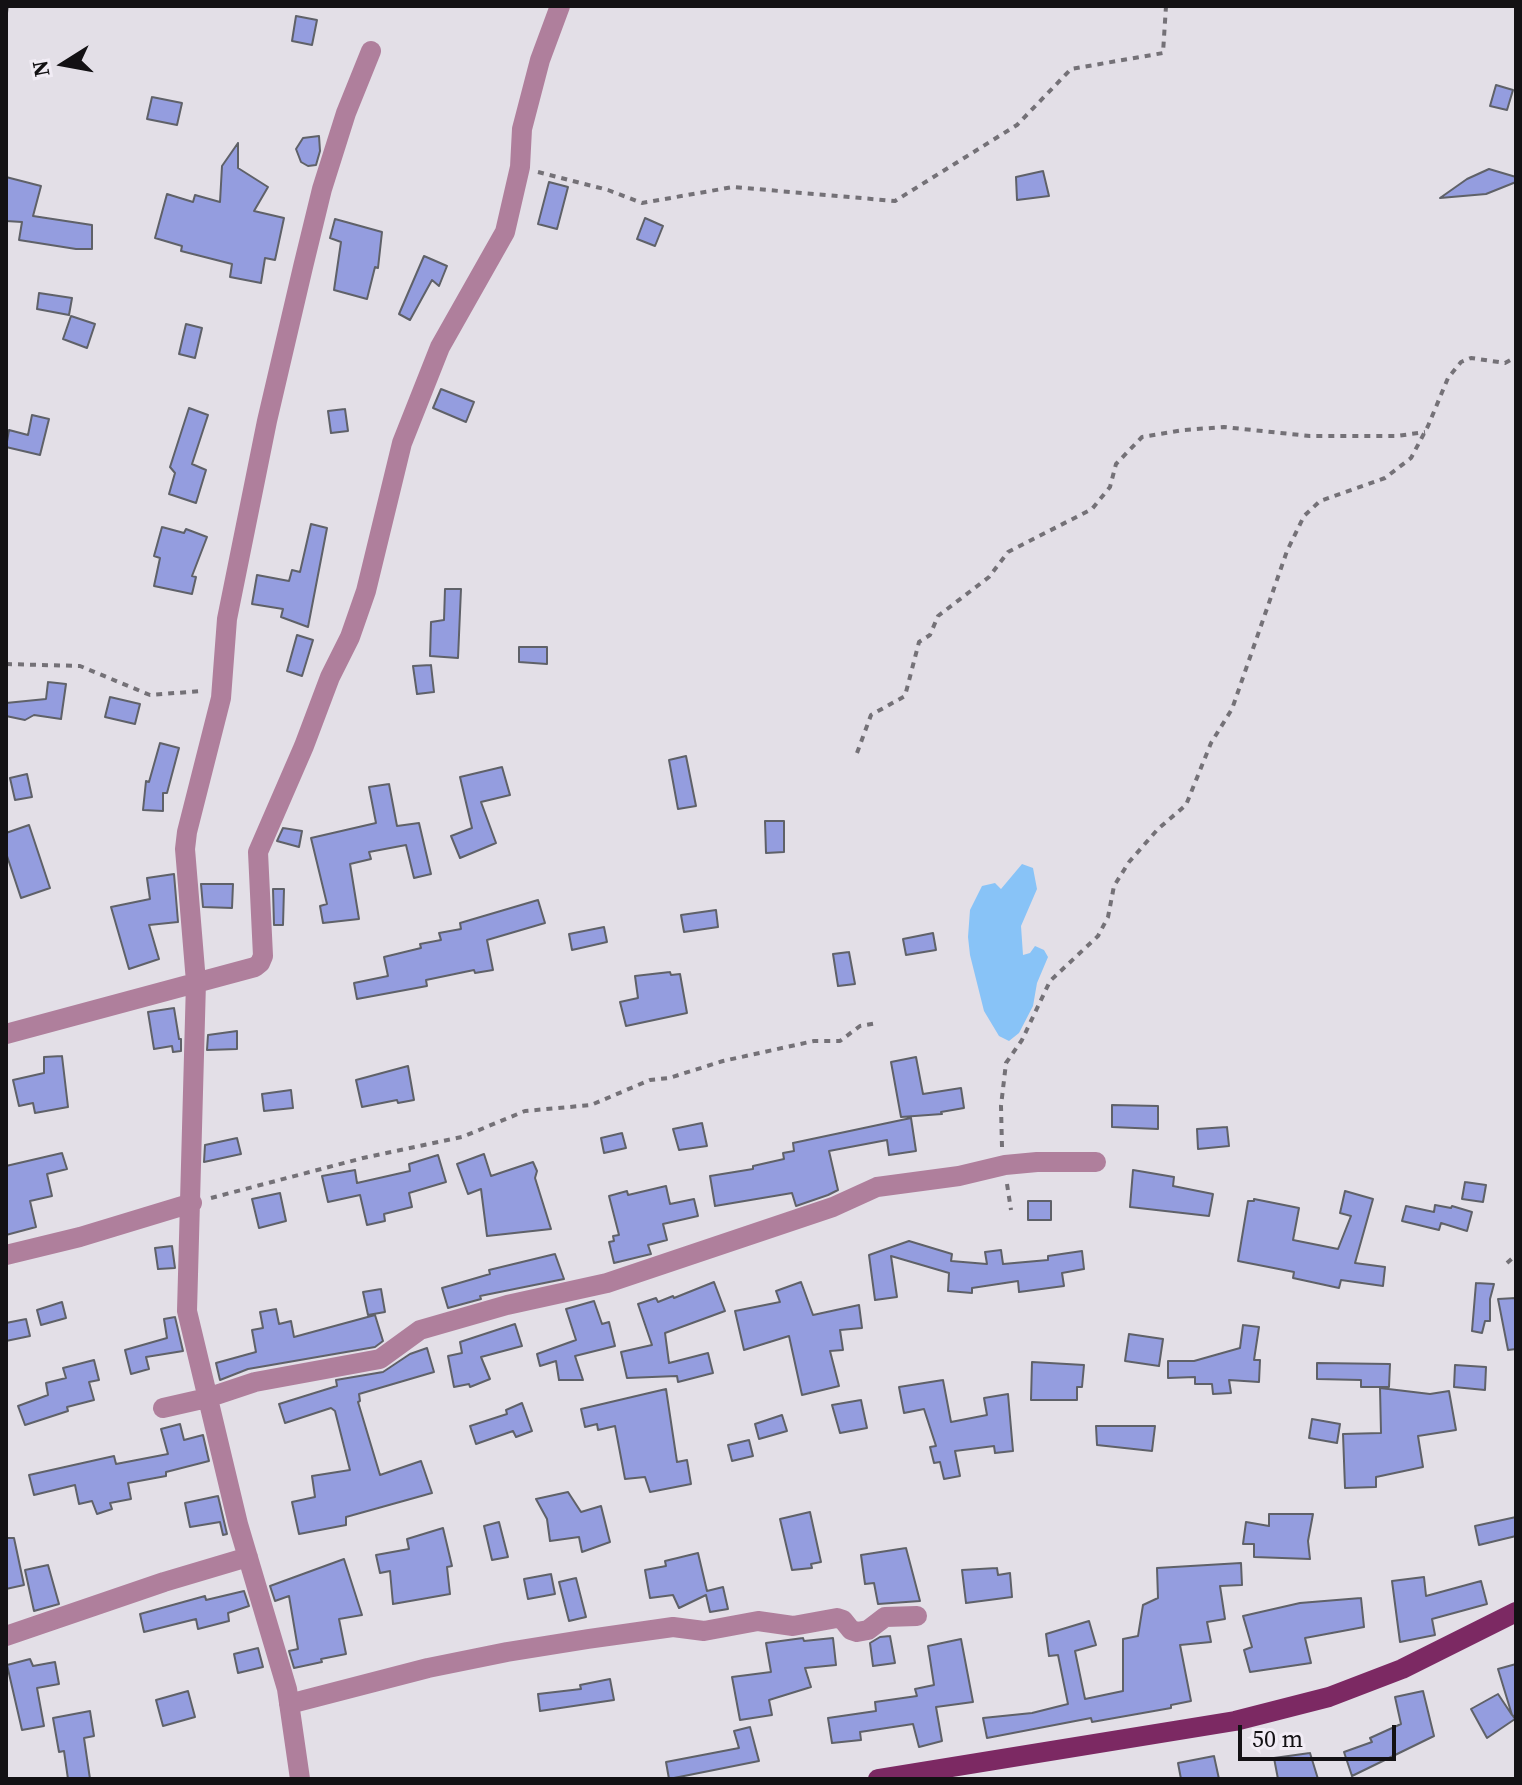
<!DOCTYPE html>
<style>
body{margin:0}
#map{position:relative;width:1522px;height:1785px;overflow:hidden;background:#e3dfe7;font-family:"Source Serif 4",serif}
canvas{display:block}
.frame{position:absolute;inset:0;border:8px solid #131114;pointer-events:none}
.north{position:absolute;left:24px;top:24px;width:80px;height:80px;-webkit-text-stroke:6px #f1ecf5;paint-order:stroke;rotate:259deg;font-size:22px;font-weight:700;line-height:32px;text-align:center;color:#131114}
.north::after{content:'';display:block;margin:auto;width:28px;height:36px;background:#131114;clip-path:polygon(50% 0,100% 100%,50% 72%,0 100%)}
.scale{position:absolute;left:1238px;top:1725px;width:158px;height:36px;box-sizing:border-box;border:4px solid #131114;border-top:0;padding-left:10px;font-size:24px;line-height:28px;white-space:nowrap;color:#131114;-webkit-text-stroke:6px #f1ecf5;paint-order:stroke}
</style>
<div id="map">
<canvas width="1522" height="1785"></canvas>
<div class="frame"></div>
<div class="north">N</div>
<div class="scale">50 m</div>
</div>
<script>
const g = document.querySelector('canvas').getContext('2d');
g.lineJoin = 'round';
function paint(path, color) { g.fillStyle = color; g.fill(path, 'evenodd'); }
const toPath = rows => new Path2D(rows.map(r => 'M' + r).join(''));
function strokePath(path, color, width, dash) { g.strokeStyle = color; g.lineWidth = width; g.lineCap = dash ? 'butt' : 'round'; g.setLineDash(dash || []); g.stroke(path); }
paint(toPath([
 [1022,864,1033,868,1037,889,1021,926,1023,955,1030,953,1035,946,1044,950,1048,957,1037,983,1033,1006,1019,1033,1009,1041,999,1036,984,1011,970,955,968,937,970,910,982,886,995,883,1001,889]
]), '#88c3f7');
const building = toPath([
 [296,16,317,20,312,45,292,41,296,16],
 [1496,85,1513,90,1507,110,1490,106,1496,85],
 [152,97,182,103,177,125,147,119,152,97],
 [319,136,320,151,316,165,308,166,301,162,296,149,303,138,319,136],
 [238,143,238,168,268,187,254,211,284,218,275,260,265,258,261,283,230,277,232,264,181,251,182,246,155,238,167,194,193,202,195,195,220,202,222,166,238,143],
 [1489,169,1516,177,1516,182,1486,194,1440,198,1467,179,1489,169],
 [1043,171,1049,196,1017,200,1016,177,1043,171],
 [6,177,41,186,33,216,92,225,92,249,76,249,19,240,22,222,6,221,6,177],
 [549,182,568,187,557,229,538,224,549,182],
 [645,218,663,226,655,246,637,239,645,218],
 [335,219,382,232,378,268,375,267,367,299,334,290,341,242,330,238,335,219],
 [424,256,447,266,439,286,432,280,410,320,399,314,424,256],
 [39,293,72,298,69,315,37,309,39,293],
 [71,316,95,324,87,348,63,339,71,316],
 [186,324,202,328,195,358,179,354,186,324],
 [441,389,474,402,466,422,433,408,441,389],
 [189,408,208,415,192,464,206,470,196,503,169,494,175,473,170,467,189,408],
 [345,409,348,431,331,433,328,411,345,409],
 [32,415,49,419,40,455,6,447,9,430,28,435,32,415],
 [311,524,327,528,308,627,281,617,283,609,252,604,257,575,289,581,292,570,300,572,311,524],
 [162,527,184,533,186,529,207,537,192,576,196,577,192,594,154,586,160,558,154,556,162,527],
 [445,589,461,589,458,658,430,656,431,622,444,620,445,589],
 [297,635,313,640,302,676,287,671,297,635],
 [519,647,547,647,547,664,519,662,519,647],
 [431,665,434,692,417,694,413,666,431,665],
 [48,682,66,684,61,719,34,715,25,720,6,716,6,703,46,699,48,682],
 [110,697,140,704,135,724,105,717,110,697],
 [160,743,179,748,167,793,163,793,163,811,143,810,146,781,149,782,160,743],
 [686,756,696,806,678,809,669,760,686,756],
 [502,767,510,795,481,802,496,843,460,858,451,836,472,828,460,777,502,767],
 [27,774,32,797,15,800,10,778,27,774],
 [389,784,397,826,419,823,431,874,414,878,406,845,369,852,371,859,350,864,359,919,323,923,320,906,327,904,311,838,376,823,369,787,389,784],
 [765,821,784,821,784,852,766,853,765,821],
 [29,825,50,888,21,898,6,853,6,833,29,825],
 [283,828,302,831,299,847,277,841,283,828],
 [174,874,178,922,149,925,159,959,129,969,111,907,150,899,147,878,174,874],
 [201,884,233,884,232,908,203,907,201,884],
 [273,889,284,889,283,925,274,925,273,889],
 [538,900,545,923,487,940,493,970,475,973,474,970,426,980,427,986,357,999,354,983,388,976,384,957,421,948,420,944,441,940,439,933,461,929,460,923,538,900],
 [716,910,718,927,684,932,681,915,716,910],
 [604,927,607,942,572,950,569,934,604,927],
 [933,933,936,950,906,955,903,939,933,933],
 [849,952,855,984,838,986,833,954,849,952],
 [670,972,671,975,680,974,687,1013,626,1026,620,1002,638,998,635,976,670,972],
 [174,1008,179,1039,181,1039,181,1051,173,1052,172,1046,154,1049,148,1012,174,1008],
 [237,1031,237,1049,207,1050,208,1035,237,1031],
 [62,1056,68,1107,35,1113,33,1103,19,1106,13,1080,44,1073,44,1057,62,1056],
 [916,1057,923,1094,961,1088,964,1108,941,1112,942,1114,901,1117,891,1062,916,1057],
 [408,1066,414,1100,398,1103,397,1100,362,1107,356,1080,408,1066],
 [291,1090,293,1108,264,1111,262,1094,291,1090],
 [1112,1105,1158,1106,1158,1129,1112,1127,1112,1105],
 [911,1118,916,1151,889,1155,887,1140,829,1151,838,1190,828,1195,796,1206,792,1193,715,1206,710,1176,753,1169,753,1166,784,1159,783,1153,794,1151,793,1143,911,1118],
 [702,1123,707,1146,679,1150,673,1129,702,1123],
 [1227,1127,1229,1146,1198,1149,1197,1129,1227,1127],
 [622,1133,626,1148,604,1153,601,1138,622,1133],
 [237,1138,241,1154,204,1162,205,1145,237,1138],
 [62,1153,67,1169,47,1174,52,1196,30,1201,36,1227,6,1235,6,1166,62,1153],
 [484,1154,491,1176,533,1162,537,1171,535,1178,551,1229,487,1236,481,1189,468,1194,457,1164,484,1154],
 [438,1155,446,1182,409,1193,412,1207,384,1214,385,1221,367,1225,360,1195,328,1202,322,1176,355,1170,357,1183,410,1171,409,1164,438,1155],
 [1133,1170,1174,1177,1173,1186,1213,1194,1209,1216,1130,1207,1133,1170],
 [1465,1182,1486,1185,1483,1202,1462,1199,1465,1182],
 [666,1186,670,1204,694,1199,698,1216,663,1224,667,1240,648,1245,651,1254,614,1263,609,1242,614,1241,613,1236,619,1235,609,1196,627,1191,628,1195,666,1186],
 [1345,1191,1373,1199,1355,1263,1385,1267,1383,1286,1341,1280,1339,1288,1293,1278,1294,1272,1238,1261,1248,1201,1254,1201,1254,1199,1299,1208,1293,1240,1338,1249,1351,1216,1340,1213,1345,1191],
 [280,1193,286,1221,259,1228,252,1199,280,1193],
 [1028,1201,1051,1201,1051,1220,1028,1220,1028,1201],
 [1435,1205,1451,1208,1452,1206,1472,1212,1467,1231,1441,1223,1439,1230,1402,1221,1406,1206,1434,1212,1435,1205],
 [909,1241,952,1254,951,1261,987,1264,985,1252,1001,1250,1003,1264,1048,1260,1048,1256,1082,1251,1084,1269,1062,1273,1064,1286,1019,1292,1018,1281,972,1288,972,1293,948,1291,949,1273,891,1256,897,1297,875,1300,869,1255,909,1241],
 [172,1246,175,1268,158,1269,155,1248,172,1246],
 [555,1254,564,1279,480,1296,481,1299,448,1308,442,1288,490,1274,489,1270,555,1254],
 [714,1282,725,1311,665,1333,669,1363,708,1353,713,1373,678,1382,677,1376,627,1378,621,1352,652,1345,638,1304,656,1298,658,1302,673,1296,674,1298,714,1282],
 [801,1282,813,1315,859,1305,862,1328,840,1330,843,1350,830,1351,839,1386,802,1395,789,1336,744,1350,735,1311,780,1302,776,1291,801,1282],
 [1476,1283,1494,1284,1490,1299,1490,1321,1485,1321,1482,1333,1472,1331,1476,1283],
 [381,1289,385,1312,368,1315,363,1292,381,1289],
 [1516,1298,1516,1349,1508,1350,1498,1299,1516,1298],
 [594,1301,602,1324,609,1322,615,1346,575,1356,583,1380,559,1380,556,1361,540,1366,537,1354,576,1340,566,1309,594,1301],
 [62,1302,66,1318,41,1325,37,1310,62,1302],
 [276,1309,279,1324,291,1321,294,1337,375,1315,383,1341,375,1347,248,1369,220,1380,216,1363,256,1352,252,1330,263,1328,260,1312,276,1309],
 [175,1317,183,1351,146,1357,149,1369,131,1374,125,1350,167,1338,164,1319,175,1317],
 [26,1319,30,1336,6,1341,6,1323,26,1319],
 [515,1324,522,1346,481,1357,490,1379,470,1387,469,1384,454,1387,448,1356,462,1353,460,1342,515,1324],
 [1243,1325,1259,1327,1254,1360,1260,1360,1259,1382,1229,1380,1231,1393,1213,1394,1212,1384,1195,1384,1195,1377,1168,1378,1168,1361,1194,1361,1240,1348,1243,1325],
 [1129,1334,1163,1339,1159,1366,1125,1361,1129,1334],
 [427,1348,434,1372,359,1394,360,1401,358,1402,380,1475,421,1461,432,1493,346,1517,346,1525,299,1534,292,1502,315,1497,312,1476,350,1470,335,1411,331,1408,285,1423,279,1404,337,1386,336,1380,383,1372,410,1354,427,1348],
 [94,1360,99,1380,89,1382,94,1400,67,1407,68,1411,25,1425,18,1406,48,1395,46,1383,66,1378,63,1368,94,1360],
 [1032,1362,1084,1365,1082,1387,1077,1387,1077,1400,1031,1400,1032,1362],
 [1317,1363,1390,1364,1389,1387,1361,1387,1361,1380,1317,1379,1317,1363],
 [1455,1365,1486,1367,1485,1390,1454,1387,1455,1365],
 [943,1380,951,1422,987,1415,984,1398,1008,1394,1013,1451,995,1453,994,1446,955,1451,960,1476,944,1479,940,1462,934,1463,930,1447,936,1446,924,1409,904,1413,899,1387,943,1380],
 [1380,1388,1430,1394,1449,1391,1456,1430,1418,1436,1423,1467,1376,1477,1376,1487,1345,1488,1343,1434,1381,1433,1380,1388],
 [666,1389,677,1462,687,1460,691,1484,650,1492,645,1477,625,1479,615,1426,598,1430,597,1424,585,1427,581,1409,666,1389],
 [861,1400,867,1428,840,1433,832,1405,861,1400],
 [522,1403,532,1431,516,1437,513,1431,476,1444,470,1426,507,1414,506,1410,522,1403],
 [782,1415,787,1431,759,1439,755,1424,782,1415],
 [1312,1419,1340,1424,1337,1443,1309,1438,1312,1419],
 [180,1424,184,1440,203,1435,209,1461,166,1472,166,1476,128,1483,131,1499,110,1503,112,1509,97,1514,92,1501,79,1504,75,1485,34,1495,29,1475,114,1456,116,1464,168,1454,161,1429,180,1424],
 [1096,1426,1155,1426,1152,1451,1097,1445,1096,1426],
 [749,1440,753,1456,732,1461,728,1445,749,1440],
 [568,1492,581,1512,601,1506,610,1542,582,1552,579,1537,550,1541,547,1519,536,1499,568,1492],
 [218,1496,227,1534,223,1535,220,1522,190,1527,185,1503,218,1496],
 [810,1512,821,1562,811,1564,812,1568,792,1570,780,1519,810,1512],
 [1269,1514,1313,1514,1308,1541,1310,1559,1254,1557,1254,1544,1243,1544,1246,1522,1269,1526,1269,1514],
 [1516,1517,1516,1536,1479,1545,1475,1526,1516,1517],
 [499,1522,508,1557,492,1560,484,1526,499,1522],
 [443,1528,452,1566,447,1567,450,1594,393,1604,390,1571,380,1573,376,1555,409,1549,407,1539,443,1528],
 [6,1538,14,1538,24,1585,6,1589,6,1538],
 [906,1548,920,1601,878,1604,874,1583,865,1584,861,1555,906,1548],
 [698,1553,707,1591,723,1587,728,1609,710,1612,706,1595,679,1608,673,1595,650,1598,645,1570,666,1566,665,1561,698,1553],
 [344,1559,362,1615,339,1619,346,1654,321,1659,322,1662,294,1668,289,1651,298,1649,289,1596,275,1601,270,1586,344,1559],
 [1241,1563,1242,1585,1220,1586,1225,1619,1207,1622,1211,1642,1180,1645,1191,1701,1171,1705,1171,1708,1092,1722,1091,1718,987,1738,983,1718,1032,1713,1068,1704,1058,1655,1049,1656,1046,1634,1089,1621,1096,1645,1075,1651,1085,1699,1123,1691,1123,1639,1138,1636,1143,1605,1158,1598,1157,1568,1241,1563],
 [48,1565,59,1604,34,1611,25,1570,48,1565],
 [997,1568,998,1575,1010,1573,1012,1597,966,1603,962,1570,997,1568],
 [551,1574,555,1594,528,1599,524,1579,551,1574],
 [1424,1577,1426,1596,1481,1581,1487,1604,1432,1619,1435,1635,1400,1642,1392,1581,1424,1577],
 [576,1578,586,1617,569,1621,559,1582,576,1578],
 [244,1591,249,1606,228,1613,229,1621,198,1629,196,1619,144,1632,140,1614,205,1596,206,1600,244,1591],
 [1361,1598,1364,1627,1305,1638,1311,1663,1250,1672,1244,1650,1252,1647,1243,1616,1300,1603,1361,1598],
 [890,1636,895,1663,873,1666,870,1643,880,1637,890,1636],
 [803,1638,804,1641,833,1638,836,1665,805,1668,811,1687,769,1700,772,1715,740,1720,732,1677,771,1672,766,1643,803,1638],
 [961,1639,973,1702,936,1707,942,1741,919,1747,913,1724,860,1732,861,1740,832,1743,828,1718,876,1711,875,1702,917,1696,915,1689,934,1685,928,1646,961,1639],
 [258,1648,263,1667,238,1673,234,1654,258,1648],
 [30,1659,33,1666,55,1662,59,1684,37,1688,44,1726,22,1730,7,1665,30,1659],
 [1516,1664,1516,1715,1513,1716,1515,1719,1487,1738,1471,1709,1498,1694,1512,1715,1498,1669,1516,1664],
 [610,1679,614,1700,540,1711,538,1694,581,1689,580,1685,610,1679],
 [188,1691,195,1717,163,1726,156,1700,188,1691],
 [1423,1691,1434,1736,1352,1776,1344,1752,1372,1742,1370,1738,1401,1724,1395,1697,1423,1691],
 [90,1711,94,1736,84,1738,90,1779,68,1779,64,1751,59,1752,53,1718,90,1711],
 [750,1727,759,1761,669,1779,666,1762,739,1748,734,1731,750,1727],
 [1310,1753,1318,1779,1278,1779,1274,1758,1310,1753],
 [1214,1756,1219,1779,1181,1779,1178,1763,1214,1756]
]);
paint(building, '#949ddf');
strokePath(building, '#5f6168', 2);
strokePath(toPath([
 [6,13,7,6],
 [538,172,608,190,642,203,733,187,895,201,1017,125,1071,69,1163,53,1166,6],
 [6,664,80,666,150,695,201,691],
 [857,753,871,715,905,696,919,642,930,635,938,616,989,577,1008,552,1092,509,1110,487,1116,464,1142,437,1184,430,1224,427,1310,436,1397,436,1425,432],
 [1002,1147,1001,1106,1006,1063,1022,1040,1050,981,1098,936,1108,917,1114,886,1129,862,1158,829,1186,805,1211,743,1232,709,1287,551,1304,516,1320,501,1385,478,1411,458,1428,426,1448,378,1461,362,1471,358,1505,363,1516,357],
 [1007,1184,1011,1210],
 [211,1198,363,1158,462,1137,525,1111,591,1105,650,1080,669,1078,723,1061,814,1041,840,1041,860,1026,877,1023],
 [1507,1263,1516,1255]
]), '#747177', 4, [6, 6]);
strokePath(toPath([
 [6,1034,255,967,260,963,263,956,258,852,304,746,330,677,350,637,366,591,402,443,440,347,505,232,520,167,522,129,540,60,560,6],
 [6,1255,80,1237,192,1203],
 [163,1408,207,1398,255,1382,380,1359,420,1330,507,1305,607,1283,833,1207,877,1187,959,1176,1005,1165,1037,1162,1096,1162],
 [6,1636,164,1582,248,1557],
 [289,1704,428,1668,507,1652,588,1639,673,1627,704,1631,758,1621,793,1626,837,1618,843,1620,851,1630,857,1632,868,1630,885,1617,917,1616],
 [300,1779,287,1689,238,1524,187,1311,196,982,185,849,187,832,221,698,227,619,267,421,303,267,322,189,346,113,371,51]
]), '#af7f9c', 20);
strokePath(toPath([
 [878,1779,1235,1721,1329,1697,1402,1669,1516,1612]
]), '#7c2963', 20);
</script>
